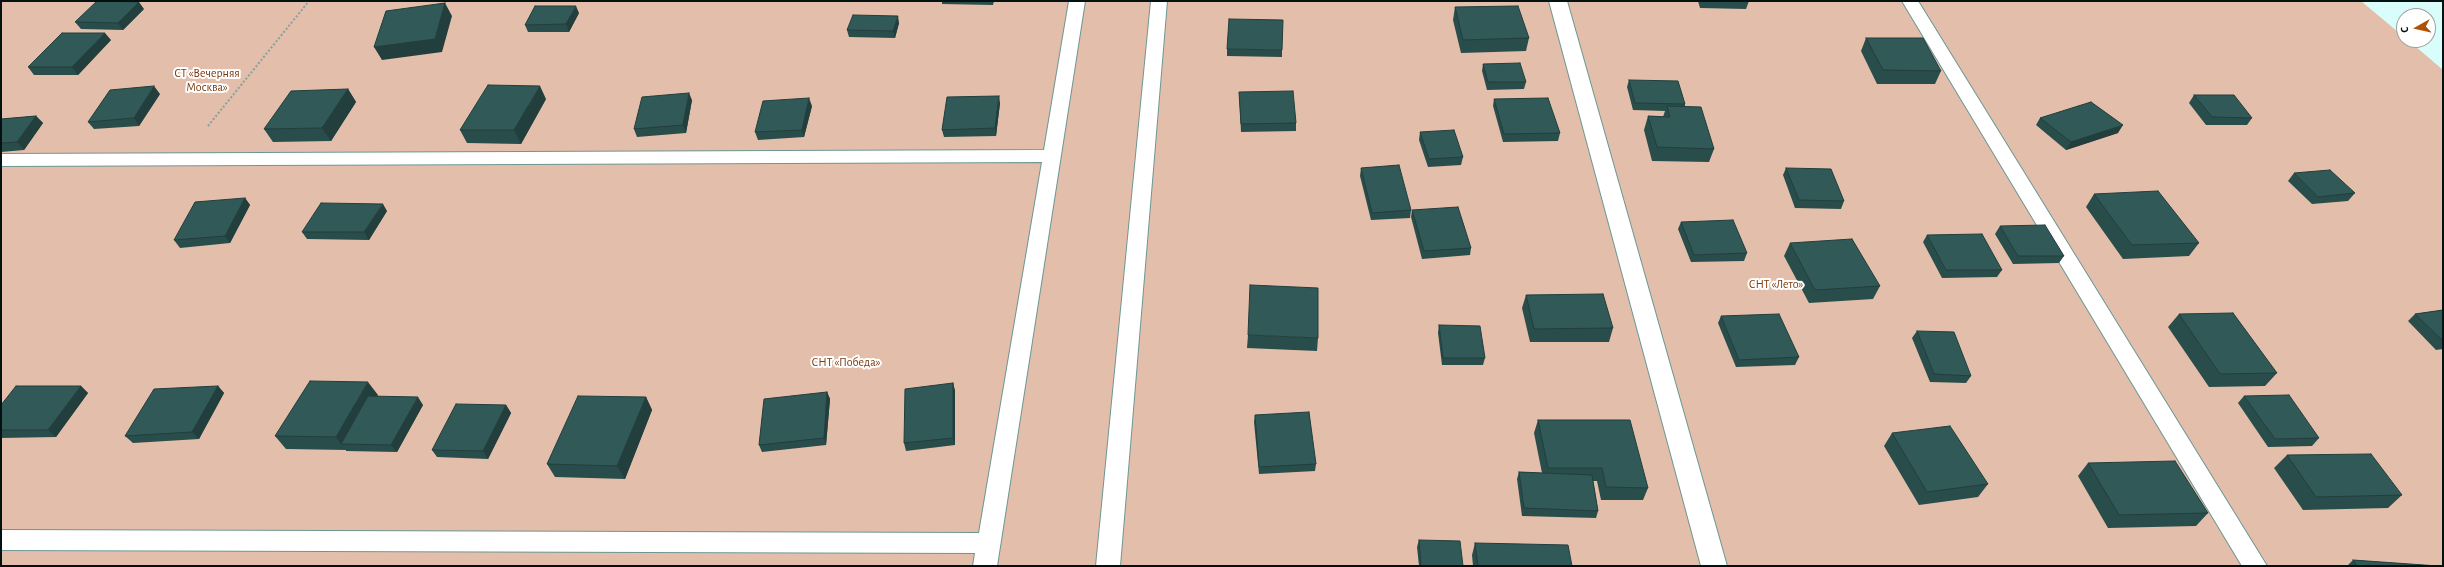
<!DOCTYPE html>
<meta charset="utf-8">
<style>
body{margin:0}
#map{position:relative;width:2444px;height:567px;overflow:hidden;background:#d9fdfb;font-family:"Alegreya Sans",sans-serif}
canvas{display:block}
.frame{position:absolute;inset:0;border:2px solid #031211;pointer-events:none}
.north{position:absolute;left:2396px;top:8px;width:40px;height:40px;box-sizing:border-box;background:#fff;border:1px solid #9aa0a0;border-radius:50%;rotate:262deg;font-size:11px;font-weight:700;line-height:16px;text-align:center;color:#031211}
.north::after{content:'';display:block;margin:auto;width:14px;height:18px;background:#b05103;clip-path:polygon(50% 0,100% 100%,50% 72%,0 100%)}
</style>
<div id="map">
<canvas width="2444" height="567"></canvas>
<div class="frame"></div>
<div class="north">С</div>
</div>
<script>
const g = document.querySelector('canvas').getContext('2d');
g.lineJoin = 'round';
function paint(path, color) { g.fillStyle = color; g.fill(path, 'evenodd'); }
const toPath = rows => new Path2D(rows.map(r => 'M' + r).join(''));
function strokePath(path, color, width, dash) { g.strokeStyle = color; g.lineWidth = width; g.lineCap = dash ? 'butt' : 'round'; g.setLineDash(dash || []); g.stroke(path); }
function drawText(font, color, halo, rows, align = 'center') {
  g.font = font + ' "Alegreya Sans",sans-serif'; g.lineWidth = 4; g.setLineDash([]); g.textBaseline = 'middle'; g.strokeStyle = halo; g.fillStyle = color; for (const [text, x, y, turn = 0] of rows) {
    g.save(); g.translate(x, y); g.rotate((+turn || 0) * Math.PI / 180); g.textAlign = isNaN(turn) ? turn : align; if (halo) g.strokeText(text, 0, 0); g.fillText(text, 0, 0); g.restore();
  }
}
paint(toPath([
 [1,1,2361,1,2404,37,2404,40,2408,40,2443,70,2443,566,1,566]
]), '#e3beaa');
const lane = toPath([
 [1069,1,1085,1,997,566,973,566,975,553,1,550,1,530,979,533,1042,162,1,166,1,154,1044,150,1069,1],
 [1151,1,1167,1,1120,566,1096,566,1151,1],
 [1902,1,1918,1,2267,566,2242,566,1902,1]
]);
const street = toPath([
 [1549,1,1567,1,1727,566,1701,566,1549,1]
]);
strokePath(lane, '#6c9794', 2);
strokePath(street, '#6c9794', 2);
strokePath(toPath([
 [208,126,309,1]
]), '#86a1a0', 2, [2, 2]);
paint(lane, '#fff');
paint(street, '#fff');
paint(toPath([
 [942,1,994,1,993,5,942,4],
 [1698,1,1749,1,1746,9,1700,8],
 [1455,7,1529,38,1526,51,1461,53,1453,20],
 [144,9,123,30,81,29,75,22],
 [579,13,569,32,528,32,525,25],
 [899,23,895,38,849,37,847,30],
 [1866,38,1941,71,1935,84,1877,84,1861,51],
 [111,40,78,75,34,75,28,67],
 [1227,49,1282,50,1282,57,1227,56],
 [1483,64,1526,82,1524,89,1487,90,1482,71],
 [1629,80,1685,104,1685,106,1714,149,1709,162,1652,161,1644,130,1648,116,1663,117,1665,111,1633,110,1627,87],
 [348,89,356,102,331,141,273,142,264,129],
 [1239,92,1296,123,1296,131,1241,132],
 [160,94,139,126,94,129,88,122],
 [2194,95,2252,118,2247,125,2206,125,2189,103],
 [546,99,521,144,467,143,460,130],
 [1494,99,1560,133,1558,141,1503,142,1493,106],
 [692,100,686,133,637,137,634,129],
 [1000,103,996,136,944,137,942,130],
 [812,106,804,137,758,140,755,132],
 [36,116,43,123,24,150,1,152,1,119],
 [2040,118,2118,133,2066,150,2036,125],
 [1420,132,1463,157,1461,165,1428,167,1419,140],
 [1361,168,1411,210,1410,218,1371,220,1360,176],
 [1786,168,1844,201,1841,209,1795,208,1783,175],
 [2294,173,2355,193,2348,201,2312,204,2288,181],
 [2094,194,2199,243,2189,256,2123,259,2086,207],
 [245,198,250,205,230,243,180,248,174,240],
 [1412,210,1471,248,1470,255,1422,259,1411,217],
 [387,211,369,240,307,239,302,232],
 [1681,222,1747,253,1744,261,1691,262,1678,229],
 [2000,226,2064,256,2059,263,2013,264,1995,234],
 [1927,235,2002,270,1997,277,1942,278,1923,242],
 [1790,243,1880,286,1873,299,1809,303,1784,256],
 [1526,295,1613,328,1609,342,1530,342,1522,308],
 [2443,310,2443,349,2436,350,2408,321,2415,314],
 [2179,314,2277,373,2265,386,2209,387,2168,327],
 [1721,316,1799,357,1795,365,1736,367,1718,323],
 [1439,325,1485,358,1483,365,1442,365,1438,333],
 [1917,331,1971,376,1966,383,1930,382,1912,338],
 [1248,335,1318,338,1317,351,1247,348],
 [953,383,955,391,955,445,906,451,904,443],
 [81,386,88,393,56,437,1,438,1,405],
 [218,386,224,393,199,439,133,443,125,436],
 [827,392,830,399,826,445,762,452,759,445],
 [378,395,377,396,423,405,397,452,346,451,346,450,286,449,275,436],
 [2244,396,2319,438,2312,446,2268,447,2238,403],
 [646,397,652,410,625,479,555,477,547,464],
 [506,405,511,413,488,459,437,457,432,450],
 [1255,415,1316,464,1315,471,1259,474,1254,422],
 [1538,420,1648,488,1643,500,1601,500,1597,481,1593,481,1598,511,1596,518,1522,516,1517,479,1519,472,1542,473,1534,433],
 [1892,433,1988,484,1978,497,1919,505,1884,446],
 [2287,455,2402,495,2388,508,2303,510,2274,468],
 [2088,463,2208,513,2196,526,2108,528,2078,476],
 [1419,540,1463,566,1419,566,1417,547],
 [1475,543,1572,566,1473,566,1472,555],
 [2353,560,2438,566,2347,566]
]), '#294d4b');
paint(toPath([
 [139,2,144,9,123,30,118,23],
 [445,3,452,16,442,52,382,60,374,47],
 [576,6,579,13,569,32,566,24],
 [898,16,899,23,895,38,893,31],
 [105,33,111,40,78,75,72,67],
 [154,86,160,94,139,126,134,118],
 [540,86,546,99,521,144,514,130],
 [348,89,356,102,331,141,322,128],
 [689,93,692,100,686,133,683,125],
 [999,96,1000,103,996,136,995,128],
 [809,98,812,106,804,137,802,130],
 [36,116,43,123,24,150,17,142],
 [2123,125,2118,133,2066,150,2071,142],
 [245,198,250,205,230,243,225,236],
 [383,204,387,211,369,240,364,232],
 [368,382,378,395,350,444,341,444,336,437],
 [953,383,955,391,955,445,953,438],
 [81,386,88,393,56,437,48,430],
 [218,386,224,393,199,439,192,432],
 [827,392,830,399,826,445,824,438],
 [418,397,423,405,397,452,391,445],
 [646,397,652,410,625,479,617,466],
 [506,405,511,413,488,459,483,451]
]), '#223e3d');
const building = toPath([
 [97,1,98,1,139,2,118,23,75,22,97,1],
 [445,3,435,39,374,47,386,11,445,3],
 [535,6,576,6,566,24,525,25,535,6],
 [1518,6,1529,38,1463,40,1455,7,1518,6],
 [853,15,898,16,893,31,847,30,853,15],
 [1229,19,1283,20,1282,50,1227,49,1229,19],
 [62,33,105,33,72,67,28,67,62,33],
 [1866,38,1923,38,1941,71,1883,70,1866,38],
 [1520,63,1526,82,1488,82,1483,64,1520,63],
 [1629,80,1678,81,1685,104,1635,103,1629,80],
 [488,85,540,86,514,130,460,130,488,85],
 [154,86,134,118,88,122,110,90,154,86],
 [348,89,322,128,264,129,291,91,348,89],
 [1293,91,1296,123,1241,124,1239,92,1293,91],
 [689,93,683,125,634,129,642,97,689,93],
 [2194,95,2234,95,2252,118,2212,117,2194,95],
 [999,96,995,128,942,130,947,97,999,96],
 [809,98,802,130,755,132,763,101,809,98],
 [1548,98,1560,133,1504,134,1494,99,1548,98],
 [2091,102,2123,125,2071,142,2040,118,2091,102],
 [1667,106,1701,107,1714,149,1657,147,1648,116,1670,117,1667,106],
 [36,116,17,142,1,143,1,119,36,116],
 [1454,130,1463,157,1429,159,1420,132,1454,130],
 [1399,165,1411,210,1372,213,1361,168,1399,165],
 [1786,168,1831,169,1844,201,1799,200,1786,168],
 [2330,170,2355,193,2318,197,2294,173,2330,170],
 [2158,191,2199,243,2132,245,2094,194,2158,191],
 [245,198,225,236,174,240,195,202,245,198],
 [321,203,383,204,364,232,302,232,321,203],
 [1458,207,1471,248,1424,251,1412,210,1458,207],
 [1733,220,1747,253,1694,255,1681,222,1733,220],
 [2045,225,2064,256,2018,256,2000,226,2045,225],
 [1982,234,2002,270,1946,270,1927,235,1982,234],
 [1852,239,1880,286,1815,290,1790,243,1852,239],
 [1250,285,1318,288,1318,338,1248,335,1250,285],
 [1603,294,1613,328,1534,329,1526,295,1603,294],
 [2443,310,2443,341,2415,314,2443,310],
 [2233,313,2277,373,2220,374,2179,314,2233,313],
 [1779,314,1799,357,1739,360,1721,316,1779,314],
 [1439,325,1480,326,1485,358,1443,358,1439,325],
 [1917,331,1954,332,1971,376,1934,374,1917,331],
 [310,381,368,382,336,437,275,436,310,381],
 [953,383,953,438,904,443,905,389,953,383],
 [16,386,81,386,48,430,1,430,1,405,16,386],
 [218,386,192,432,125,436,154,389,218,386],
 [827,392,824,438,759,445,764,399,827,392],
 [2289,395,2319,438,2275,439,2244,396,2289,395],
 [368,396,418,397,391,445,341,444,368,396],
 [578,396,646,397,617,466,547,464,578,396],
 [456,404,506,405,483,451,432,450,456,404],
 [1309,412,1316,464,1259,467,1255,415,1309,412],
 [1538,420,1630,420,1648,488,1606,487,1602,468,1548,468,1538,420],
 [1950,426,1988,484,1927,492,1892,433,1950,426],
 [2371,454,2402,495,2316,497,2287,455,2371,454],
 [2175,461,2208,513,2119,515,2088,463,2175,461],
 [1519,472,1592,475,1598,511,1524,508,1519,472],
 [1419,540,1460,541,1463,566,1421,566,1419,540],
 [1475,543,1568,545,1572,566,1478,566,1475,543],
 [2353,560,2438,566,2357,566,2353,560]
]);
paint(building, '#305957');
strokePath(building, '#223e3d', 1);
drawText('12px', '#7b3a0d', '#fff', [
 ["СТ «Вечерняя",207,73],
 ["Москва»",207,87],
 ["СНТ «Лето»",1776,284],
 ["СНТ «Победа»",846,362]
]);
</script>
